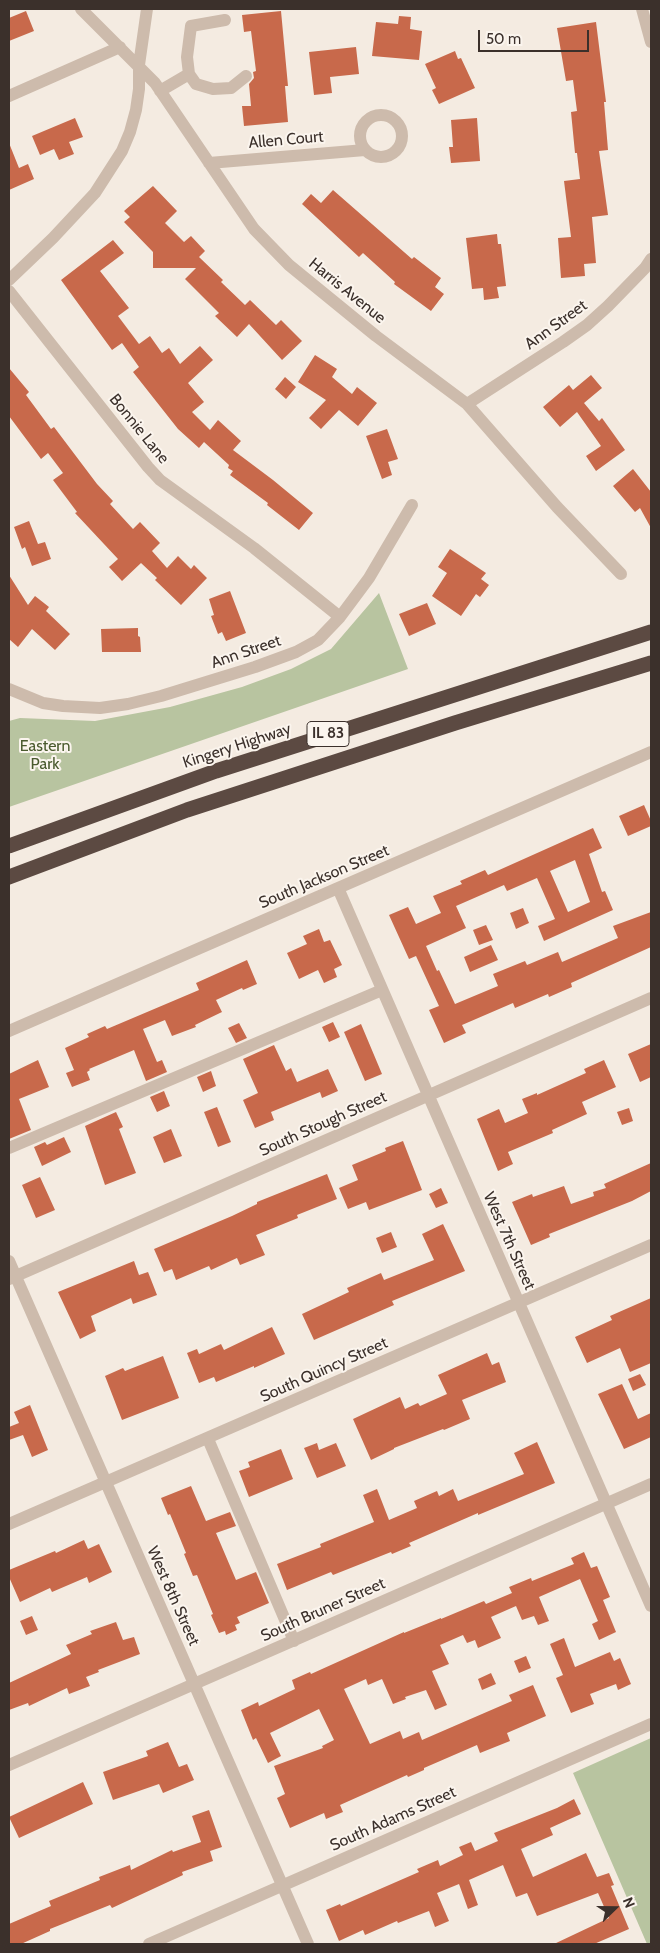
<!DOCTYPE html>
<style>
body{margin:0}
#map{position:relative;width:660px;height:1953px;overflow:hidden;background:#f4ebe1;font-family:Cabin,sans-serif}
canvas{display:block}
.frame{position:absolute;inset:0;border:10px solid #3b302b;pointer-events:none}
.north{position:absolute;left:590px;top:1883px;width:50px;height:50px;-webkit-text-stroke:4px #fbf5ee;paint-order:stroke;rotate:68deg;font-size:14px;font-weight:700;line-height:20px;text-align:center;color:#3b302b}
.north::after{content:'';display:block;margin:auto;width:18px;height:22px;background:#3b302b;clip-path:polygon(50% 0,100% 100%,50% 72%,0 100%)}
.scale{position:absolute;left:478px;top:30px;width:111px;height:22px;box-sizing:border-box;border:2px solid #3b302b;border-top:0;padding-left:6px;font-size:15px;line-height:18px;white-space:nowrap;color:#3b302b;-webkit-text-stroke:4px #fbf5ee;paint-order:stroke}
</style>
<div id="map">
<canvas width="660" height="1953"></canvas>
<div class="frame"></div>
<div class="north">N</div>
<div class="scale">50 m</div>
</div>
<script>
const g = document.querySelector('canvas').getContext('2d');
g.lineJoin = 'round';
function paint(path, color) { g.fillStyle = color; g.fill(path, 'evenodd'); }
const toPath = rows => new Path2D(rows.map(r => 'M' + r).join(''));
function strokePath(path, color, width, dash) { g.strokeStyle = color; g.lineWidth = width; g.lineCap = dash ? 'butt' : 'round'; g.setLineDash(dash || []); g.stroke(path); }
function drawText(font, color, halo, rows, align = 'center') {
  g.font = font + ' Cabin,sans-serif'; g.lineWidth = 4; g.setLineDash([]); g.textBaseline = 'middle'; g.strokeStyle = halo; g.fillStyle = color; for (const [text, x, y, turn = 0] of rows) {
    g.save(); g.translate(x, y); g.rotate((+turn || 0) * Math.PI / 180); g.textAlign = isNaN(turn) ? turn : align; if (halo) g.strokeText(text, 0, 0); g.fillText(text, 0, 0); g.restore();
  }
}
paint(toPath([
 [379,593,408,669,9,807,9,721,20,718,95,721,170,707,242,687,291,669,331,649],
 [651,1738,651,1944,647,1944,573,1773]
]), '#b8c4a0');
paint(toPath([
 [26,11,34,31,9,41,9,18],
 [281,11,288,86,285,86,288,122,244,126,242,106,251,106,249,84,254,78,253,72,256,71,251,31,244,32,242,15],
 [399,16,411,17,410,29,422,31,419,60,372,56,376,22,398,24],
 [596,22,606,102,604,102,608,150,599,151,608,215,592,217,596,263,584,264,585,276,561,278,558,238,571,237,564,181,580,179,577,153,575,153,571,112,577,111,573,80,566,81,557,28],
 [356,47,359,74,330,77,332,93,314,95,309,52],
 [455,51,458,59,461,58,475,88,439,104,432,90,436,88,425,64],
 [75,118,83,137,69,142,74,154,59,160,54,149,40,155,32,136],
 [477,118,480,161,451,163,449,147,453,147,451,120],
 [9,143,19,168,28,164,34,179,9,190],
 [153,186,177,211,165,223,184,242,191,236,205,251,199,257,223,280,221,282,245,305,250,300,276,325,281,320,302,341,282,360,249,324,237,337,215,316,219,313,185,279,196,268,153,268,153,252,124,222,130,217,124,211],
 [333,190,412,259,414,257,441,278,435,287,444,294,431,311,394,284,395,282,363,253,359,257,302,204,311,194,321,203],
 [497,234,498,244,501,244,506,286,497,287,499,298,484,300,483,288,472,289,466,238],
 [113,240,124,253,100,271,129,308,118,316,139,344,150,336,162,353,169,348,180,364,200,346,213,360,188,383,204,402,192,412,210,430,218,420,241,441,233,450,273,480,313,513,299,530,267,505,268,503,230,475,233,471,228,468,229,465,204,442,199,448,178,429,133,372,139,367,122,343,112,350,61,280],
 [315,355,337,369,332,377,352,394,357,387,377,403,358,426,339,410,321,429,309,418,326,400,298,382],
 [9,368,29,392,26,395,51,429,54,427,97,484,113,501,110,504,133,529,140,522,160,543,152,551,167,568,178,556,191,569,194,565,207,578,181,605,155,580,157,578,141,563,122,581,109,567,118,559,75,513,77,512,53,480,63,473,48,453,41,459,9,416],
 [591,375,602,388,584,403,599,421,602,418,625,450,596,471,586,456,601,446,577,412,560,427,543,407,569,385,573,390],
 [285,377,296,387,286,399,275,389],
 [387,429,398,459,388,462,392,475,382,479,366,436],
 [633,469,651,492,651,528,640,508,635,512,613,486],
 [29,521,38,544,45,542,51,559,32,566,25,547,22,549,14,527],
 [450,549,486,573,481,579,489,585,480,597,476,594,461,616,432,596,447,573,438,567],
 [9,575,28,605,35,596,49,607,46,611,70,634,55,650,32,629,18,647,9,639],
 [230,591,246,633,226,641,222,632,218,634,211,616,214,615,209,599],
 [427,603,436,624,409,636,399,614],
 [138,628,138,636,140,637,141,652,102,652,101,629],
 [644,805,651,821,651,826,628,836,619,816],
 [593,828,602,848,589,854,602,892,605,891,613,910,544,941,538,926,555,919,537,878,507,891,504,885,456,906,466,928,426,946,437,971,439,970,455,1004,498,986,493,974,525,961,527,965,558,952,562,962,618,938,613,926,651,912,651,947,571,983,572,987,549,997,548,994,515,1008,513,1003,462,1025,466,1033,444,1043,429,1010,439,1006,416,956,409,959,389,915,408,907,416,924,441,913,433,896,462,884,460,881,485,870,488,875],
 [575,860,590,902,568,912,550,871],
 [523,908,529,923,516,929,510,913],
 [486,925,493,940,479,945,473,930],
 [319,929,324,942,330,940,342,965,334,969,337,977,324,983,318,970,299,979,287,953,307,944,303,936],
 [491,945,498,960,470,972,464,957],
 [247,960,257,984,243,990,242,988,216,1000,222,1012,195,1025,196,1027,172,1036,165,1020,143,1029,157,1062,162,1060,167,1072,146,1081,134,1050,89,1069,90,1070,87,1072,90,1080,72,1087,66,1073,74,1070,65,1048,89,1037,87,1034,105,1026,107,1029,199,990,196,983],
 [333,1022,340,1037,329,1042,322,1027],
 [239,1023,247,1038,236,1043,228,1028],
 [361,1024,382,1074,365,1081,344,1032],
 [651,1044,651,1077,640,1082,628,1054],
 [274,1045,286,1071,291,1068,297,1082,328,1069,338,1091,322,1098,320,1092,271,1112,274,1120,255,1128,243,1100,258,1093,243,1059],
 [38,1060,49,1087,19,1099,31,1130,9,1139,9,1074],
 [604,1060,616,1087,582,1102,587,1114,552,1130,553,1133,508,1152,513,1164,498,1171,477,1119,499,1109,505,1123,528,1113,522,1099,537,1093,537,1095,586,1073,584,1069],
 [211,1071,216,1086,203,1092,197,1077],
 [164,1091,170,1106,157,1112,150,1097],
 [217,1107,231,1142,218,1147,204,1112],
 [629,1108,633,1121,622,1125,617,1112],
 [116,1112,123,1127,119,1129,136,1173,105,1185,85,1126],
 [171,1129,182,1156,164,1163,153,1137],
 [64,1137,71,1152,42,1166,34,1147,45,1142,47,1145],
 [403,1141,422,1190,369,1210,366,1202,348,1209,339,1188,358,1180,352,1165,386,1151,385,1148],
 [651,1163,651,1191,632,1201,549,1234,550,1237,531,1245,512,1202,532,1194,533,1197,564,1186,571,1204,594,1196,593,1192,606,1188,604,1184],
 [327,1174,337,1199,297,1215,298,1218,256,1235,265,1255,240,1265,237,1258,211,1270,209,1266,176,1280,172,1269,164,1272,154,1249,232,1216,257,1204,257,1202],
 [40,1177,55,1210,36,1218,22,1185],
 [441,1188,448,1203,436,1208,429,1194],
 [443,1224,465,1271,392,1301,394,1305,314,1340,302,1314,349,1292,347,1288,381,1273,384,1280,434,1260,422,1234],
 [391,1232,397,1247,382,1253,376,1238],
 [134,1261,139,1275,148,1272,157,1295,133,1304,131,1298,91,1316,96,1331,80,1339,58,1292],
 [651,1298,651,1363,630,1372,620,1348,587,1363,575,1337,612,1320,610,1316],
 [272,1327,285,1354,254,1368,254,1366,216,1382,214,1377,199,1383,187,1353,197,1349,199,1354,221,1344,224,1350],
 [487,1353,492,1365,499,1362,506,1382,462,1400,470,1419,444,1430,443,1429,394,1448,394,1449,371,1460,353,1419,400,1397,405,1409,418,1403,420,1406,447,1394,438,1375],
 [163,1356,179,1398,122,1420,105,1376,123,1368,125,1371],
 [640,1374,646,1385,633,1391,628,1379],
 [622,1384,638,1419,651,1413,651,1437,624,1449,598,1394],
 [30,1405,48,1450,32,1457,23,1435,9,1440,9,1427,19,1423,14,1412],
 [537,1442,555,1483,478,1515,478,1513,409,1543,411,1546,392,1554,391,1552,333,1575,331,1572,287,1590,277,1564,321,1547,320,1544,374,1522,363,1495,377,1489,389,1520,417,1508,414,1501,437,1491,439,1496,453,1489,458,1501,524,1474,514,1453],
 [317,1443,319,1450,336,1443,346,1466,317,1478,304,1448],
 [281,1449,293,1479,249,1497,239,1471,250,1467,248,1462],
 [191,1486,206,1521,230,1512,236,1526,216,1533,236,1580,256,1572,269,1603,237,1617,240,1623,235,1625,237,1630,226,1635,225,1631,219,1633,211,1615,213,1614,197,1575,193,1576,184,1554,186,1553,170,1514,168,1515,161,1498],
 [84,1540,88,1549,99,1544,112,1572,89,1583,87,1577,52,1592,50,1588,20,1602,9,1577,9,1570,55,1551,56,1553],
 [584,1552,591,1568,597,1566,610,1597,603,1600,616,1632,599,1640,592,1624,598,1621,580,1579,539,1597,549,1621,538,1625,534,1616,522,1620,516,1606,491,1617,501,1638,478,1648,475,1640,467,1643,463,1635,440,1645,449,1664,432,1671,447,1705,435,1710,426,1690,405,1697,406,1699,393,1704,382,1679,368,1685,366,1679,344,1689,370,1744,400,1731,403,1739,419,1732,422,1740,512,1701,509,1695,533,1685,546,1716,507,1733,510,1741,480,1753,477,1745,424,1768,424,1770,408,1777,407,1775,340,1805,343,1812,326,1819,324,1813,290,1828,277,1798,285,1794,274,1766,323,1748,322,1746,334,1740,319,1709,270,1733,281,1756,268,1763,256,1738,253,1740,241,1710,258,1702,259,1706,295,1689,292,1680,310,1672,311,1674,404,1632,404,1633,441,1618,441,1619,484,1601,486,1604,512,1593,509,1587,531,1578,532,1581,574,1564,571,1558],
 [32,1616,38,1630,26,1635,20,1621],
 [116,1622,123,1640,134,1637,140,1654,98,1670,99,1672,86,1677,90,1686,69,1694,67,1688,29,1706,28,1703,9,1710,9,1683,71,1654,66,1645,92,1634,90,1631],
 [564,1638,575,1667,610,1652,614,1661,620,1658,631,1684,618,1690,616,1684,590,1694,594,1704,571,1713,556,1678,563,1675,550,1644],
 [526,1656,531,1668,519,1673,514,1661],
 [491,1673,496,1684,482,1690,478,1679],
 [168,1742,179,1767,187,1764,194,1780,163,1793,159,1784,113,1800,103,1772,148,1756,146,1751],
 [83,1782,93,1804,19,1838,9,1817],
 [574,1799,581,1814,550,1828,553,1835,521,1849,533,1877,586,1853,597,1877,609,1873,614,1885,611,1886,629,1929,594,1944,554,1944,609,1918,598,1893,537,1916,527,1893,516,1897,503,1865,469,1880,478,1905,468,1909,459,1884,437,1893,449,1921,435,1927,429,1911,398,1923,397,1921,365,1935,363,1930,339,1941,326,1910,340,1904,341,1906,419,1872,417,1869,438,1860,440,1866,463,1855,459,1847,471,1842,475,1851,498,1841,494,1833,557,1808],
 [209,1810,222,1847,210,1851,213,1861,182,1872,183,1875,112,1908,110,1905,50,1929,50,1931,21,1944,9,1944,9,1924,51,1906,49,1901,100,1880,99,1877,130,1865,131,1870,172,1850,173,1852,201,1842,192,1816]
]), '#c8694b');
strokePath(toPath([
 [81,9,155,83,254,229,289,265,376,336,467,404,557,507,621,574],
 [642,9,651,42],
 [189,74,196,84,213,89,231,88,246,76],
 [160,91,189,74,187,57,191,26,225,20],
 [9,96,120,47],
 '360 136a21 21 0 1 1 42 0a21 21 0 1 1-42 0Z',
 [209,163,365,150],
 [9,280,53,238,95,193,122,151,130,132,136,110,139,89,139,65,147,9],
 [9,291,148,467,160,480,254,548,340,617],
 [467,404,563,342,587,325,608,306,645,268,651,259],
 [9,689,43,703,63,706,100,708,128,704,161,696,255,667,296,652,318,640,340,617,369,578,412,505],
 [338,888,651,1606],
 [9,1031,651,752],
 [9,1148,382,990],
 [9,1261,308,1944],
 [9,1279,651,998],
 [208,1439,294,1641],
 [9,1524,651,1245],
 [9,1765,651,1484],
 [149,1944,651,1724]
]), '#cdbbac', 12);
strokePath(toPath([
 [9,846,216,771,651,632],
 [9,877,187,810,455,723,651,663]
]), '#5c4a42', 15);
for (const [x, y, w] of [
 [328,734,42]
]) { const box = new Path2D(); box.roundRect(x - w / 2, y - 12.5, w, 25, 4); g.fillStyle = '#fbf5ee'; g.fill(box); strokePath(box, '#3b302b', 1); }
drawText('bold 15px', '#3b302b', null, [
 ["IL 83",328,734]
]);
drawText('16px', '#3b302b', '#fbf5ee', [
 ["Allen Court",286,140,-5],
 ["Harris Avenue",347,291,39],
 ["Ann Street",556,325,-36],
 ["Bonnie Lane",139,429,51],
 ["Ann Street",246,652,-19],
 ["Kingery Highway",237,746,-18],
 ["South Jackson Street",324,877,-23],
 ["South Stough Street",323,1124,-24],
 ["West 7th Street",509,1241,66],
 ["South Quincy Street",324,1370,-24],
 ["West 8th Street",173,1596,66],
 ["South Bruner Street",323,1610,-24],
 ["South Adams Street",393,1819,-24]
]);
drawText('16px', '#4a5a2e', '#fbf5ee', [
 ["Eastern",45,746],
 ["Park",45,764]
]);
</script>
